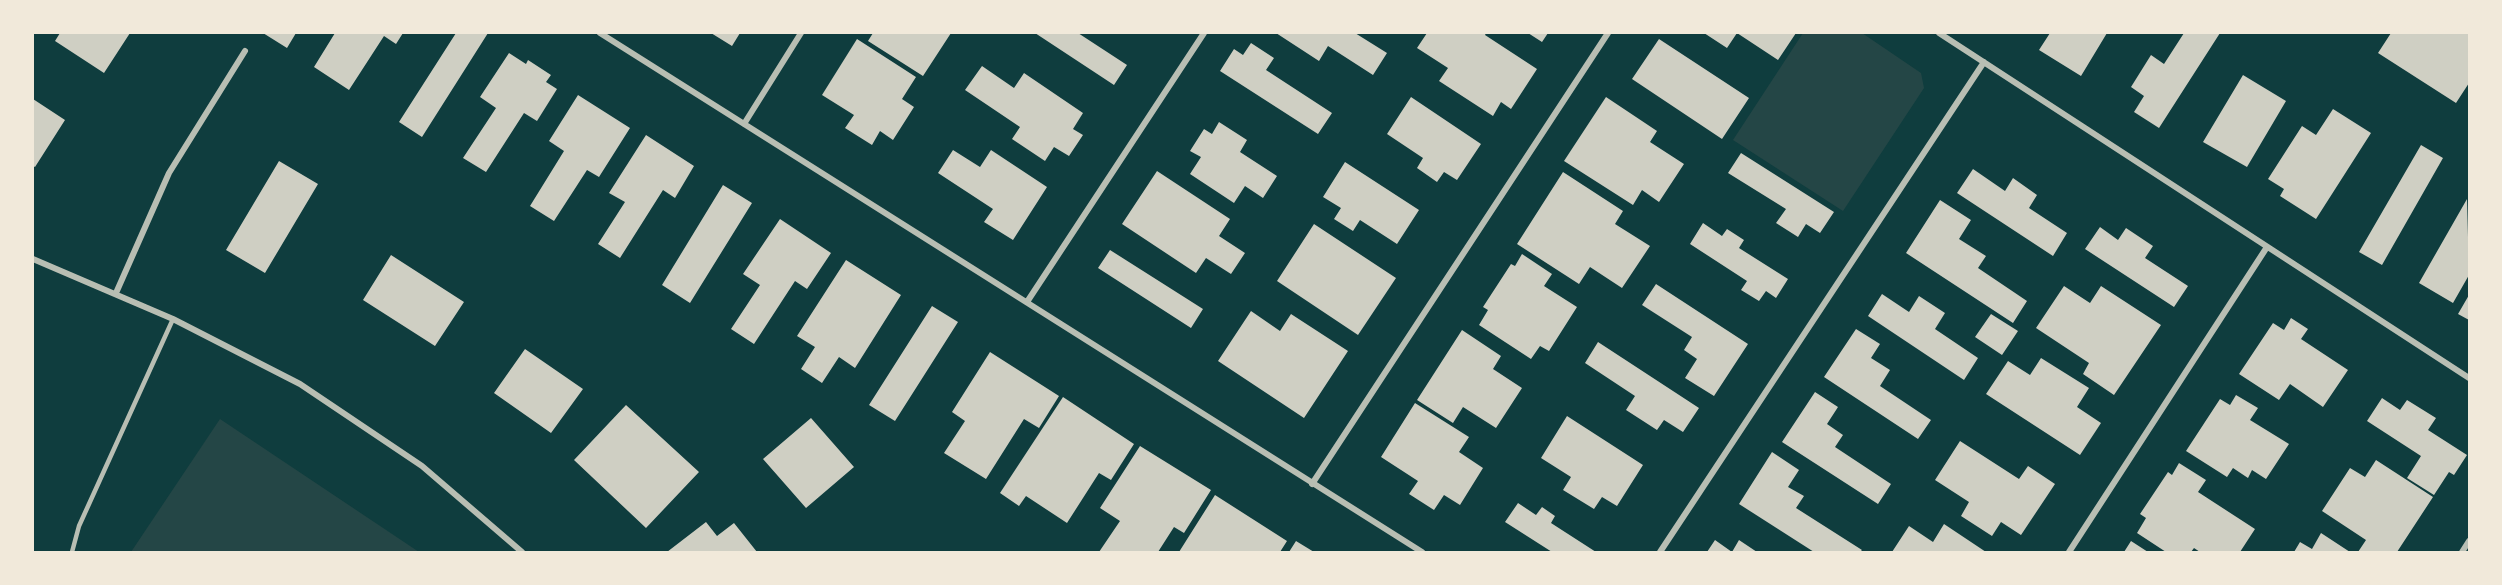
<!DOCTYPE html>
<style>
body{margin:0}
#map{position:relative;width:2502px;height:585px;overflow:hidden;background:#0f3d3e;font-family:Figtree,sans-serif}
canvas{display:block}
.frame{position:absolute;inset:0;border:34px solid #f1e9da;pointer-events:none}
</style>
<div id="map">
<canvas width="2502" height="585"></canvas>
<div class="frame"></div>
</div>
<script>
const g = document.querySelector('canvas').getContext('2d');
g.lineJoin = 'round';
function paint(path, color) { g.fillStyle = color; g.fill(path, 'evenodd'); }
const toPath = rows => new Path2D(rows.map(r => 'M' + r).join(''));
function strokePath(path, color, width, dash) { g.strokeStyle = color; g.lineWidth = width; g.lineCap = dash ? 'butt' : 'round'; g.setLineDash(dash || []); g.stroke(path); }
paint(toPath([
 [1803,33,1862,33,1921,73,1924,88,1843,211,1733,140],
 [220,419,419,552,131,552]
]), '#244646');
paint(toPath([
 [60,33,130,33,104,73,55,41],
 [263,33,296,33,287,48],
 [335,33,403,33,396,44,384,36,349,90,314,67],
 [456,33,488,33,422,137,399,122],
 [711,33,740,33,732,46],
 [873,33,951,33,923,76,868,41],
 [1035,33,1078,33,1127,65,1114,85],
 [1276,33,1355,33,1387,53,1373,75,1328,46,1319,61],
 [1427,33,1486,33,1485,35,1537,69,1511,109,1501,102,1493,116,1439,81,1448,68,1417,48],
 [1528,33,1548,33,1542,42],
 [1704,33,1737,33,1727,48],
 [1737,33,1796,33,1778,60],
 [2050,33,2107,33,2081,76,2039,50],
 [2184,33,2220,33,2159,128,2134,112,2144,96,2131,87,2151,55,2164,64],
 [2391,33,2469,33,2469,83,2456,103,2378,53],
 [857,39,916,77,902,99,914,107,893,140,880,131,872,145,845,128,854,115,822,95],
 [1659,39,1749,98,1722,139,1632,79],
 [1251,43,1274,58,1266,70,1332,113,1318,134,1220,71,1234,49,1243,55],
 [509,53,526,64,528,60,551,75,546,82,557,89,537,121,524,113,486,172,463,158,496,108,480,97],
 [982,66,1014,88,1024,73,1083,113,1073,129,1083,135,1069,156,1054,147,1045,161,1012,139,1020,127,965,90],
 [2243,75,2286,101,2247,167,2203,142],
 [578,95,630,128,599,177,587,170,554,221,530,206,564,151,549,141],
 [1411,97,1481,144,1457,180,1444,172,1437,182,1417,168,1423,158,1387,134],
 [1606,97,1657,131,1650,142,1684,164,1659,202,1642,190,1633,205,1564,161],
 [33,99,65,120,35,167,33,166],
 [2333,109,2371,133,2316,219,2280,196,2284,189,2268,179,2302,126,2316,135],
 [1219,122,1247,140,1240,152,1277,176,1263,198,1245,186,1234,203,1190,174,1201,157,1190,151,1204,129,1212,134],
 [646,135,694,166,675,198,663,190,620,258,598,244,625,202,609,193],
 [2421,145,2443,158,2382,265,2359,252],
 [953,150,980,167,991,150,1047,187,1013,240,984,222,993,209,938,173],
 [1741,153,1834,212,1820,233,1806,224,1798,237,1776,223,1786,209,1728,173],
 [279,161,318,184,265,273,226,250],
 [1345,162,1419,210,1397,244,1360,220,1353,231,1334,219,1341,208,1323,197],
 [1973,169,2005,191,2013,178,2037,195,2029,208,2067,233,2053,256,1957,193],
 [1157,171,1230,219,1219,236,1245,253,1231,274,1206,258,1196,273,1122,224],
 [1563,172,1623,211,1615,224,1650,246,1622,288,1590,267,1579,284,1517,244],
 [723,185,752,203,690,303,662,285],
 [2467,199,2469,275,2453,303,2419,283],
 [1940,200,1971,220,1959,239,1986,256,1978,268,2027,301,2013,323,1906,253],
 [780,219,831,253,807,289,795,281,754,344,731,329,760,285,743,274],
 [1703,223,1722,236,1727,229,1744,240,1739,248,1788,279,1776,298,1766,291,1759,301,1741,290,1747,281,1690,244],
 [1314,224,1396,278,1358,335,1277,281],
 [2100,227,2118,240,2126,228,2153,246,2145,258,2188,286,2174,307,2085,249],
 [1110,250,1203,309,1191,328,1098,268],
 [1522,254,1552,274,1544,286,1577,307,1549,351,1540,346,1531,359,1479,325,1488,310,1483,307,1511,264,1515,266],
 [391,255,464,302,435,346,363,300],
 [846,260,901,295,855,368,839,357,822,383,801,369,815,347,797,336],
 [1656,284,1748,344,1714,396,1685,378,1697,359,1684,350,1692,337,1642,305],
 [2064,286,2090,303,2101,286,2161,325,2114,395,2083,374,2089,363,2036,328],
 [1882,294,1909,312,1919,296,1945,313,1935,329,1978,358,1964,380,1868,316],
 [2469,295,2469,320,2458,314],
 [932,306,958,322,895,421,869,405],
 [1251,311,1280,331,1291,314,1348,351,1304,418,1218,361],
 [1991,314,2018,331,2002,355,1975,337],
 [2291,318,2308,329,2301,339,2348,370,2323,407,2290,384,2279,400,2239,374,2273,323,2284,330],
 [1856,329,1880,344,1871,358,1890,370,1880,386,1931,420,1918,439,1824,377],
 [1462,330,1501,356,1493,369,1522,388,1496,428,1463,407,1453,423,1417,400],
 [1598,342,1699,408,1683,432,1664,420,1657,430,1626,410,1635,396,1585,363],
 [525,349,583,389,551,433,494,393],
 [990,352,1059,396,1039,428,1024,419,986,479,944,453,965,421,952,412],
 [2041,358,2089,388,2077,407,2101,423,2080,455,1986,394,2008,361,2030,375],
 [1815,392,1838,407,1827,424,1843,435,1835,447,1891,484,1878,504,1782,442],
 [2236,395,2258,408,2250,420,2289,444,2266,479,2252,470,2248,478,2233,468,2227,477,2186,451,2220,399,2230,405],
 [1063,397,1134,444,1111,480,1099,473,1067,523,1026,496,1019,506,1000,493],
 [2382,398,2400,410,2407,400,2436,418,2428,430,2467,455,2454,475,2449,472,2434,495,2407,478,2421,456,2367,421],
 [1415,403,1469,437,1459,452,1483,468,1460,505,1444,495,1434,510,1409,494,1418,481,1381,457],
 [626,405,699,472,646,528,574,460],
 [1567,416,1643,465,1617,506,1602,497,1594,509,1563,490,1571,477,1541,458],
 [811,418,854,467,806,508,763,459],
 [1960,441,2019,479,2028,466,2055,484,2021,535,2001,522,1992,536,1961,516,1969,502,1935,480],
 [1140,446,1211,490,1184,533,1174,527,1158,552,1099,552,1120,521,1100,508],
 [1772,452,1799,470,1788,487,1804,496,1796,508,1862,550,1860,552,1814,552,1739,504],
 [2376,460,2433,497,2397,552,2358,552,2366,540,2322,511,2350,468,2365,477],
 [2179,463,2206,480,2198,492,2255,529,2240,552,2200,552,2194,548,2191,552,2166,552,2137,533,2146,518,2140,514,2168,472,2172,475],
 [1215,495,1287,541,1280,552,1179,552],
 [1518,503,1536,515,1542,507,1555,516,1551,523,1596,552,1552,552,1505,522],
 [706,522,717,536,734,523,757,552,667,552],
 [1944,524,1986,552,1892,552,1909,526,1933,542],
 [2321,533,2350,552,2294,552,2300,542,2312,549],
 [1715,540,1732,552,1739,540,1757,552,1707,552],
 [1296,541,1314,552,1289,552],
 [2131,541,2148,552,2124,552]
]), '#cfcfc3');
strokePath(toPath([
 [72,552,79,526,173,319]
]), '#b8beb3', 4.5);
strokePath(toPath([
 [600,33,1422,552],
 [1939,33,2469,378],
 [744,124,801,33],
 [33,259,173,319,300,384,422,466,522,552],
 [116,293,169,173,245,51],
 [1027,302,1204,33],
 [1312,484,1608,33],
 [1660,552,1984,62],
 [2069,552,2267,247],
 [2462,552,2469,541]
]), '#b8beb3', 6);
</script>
